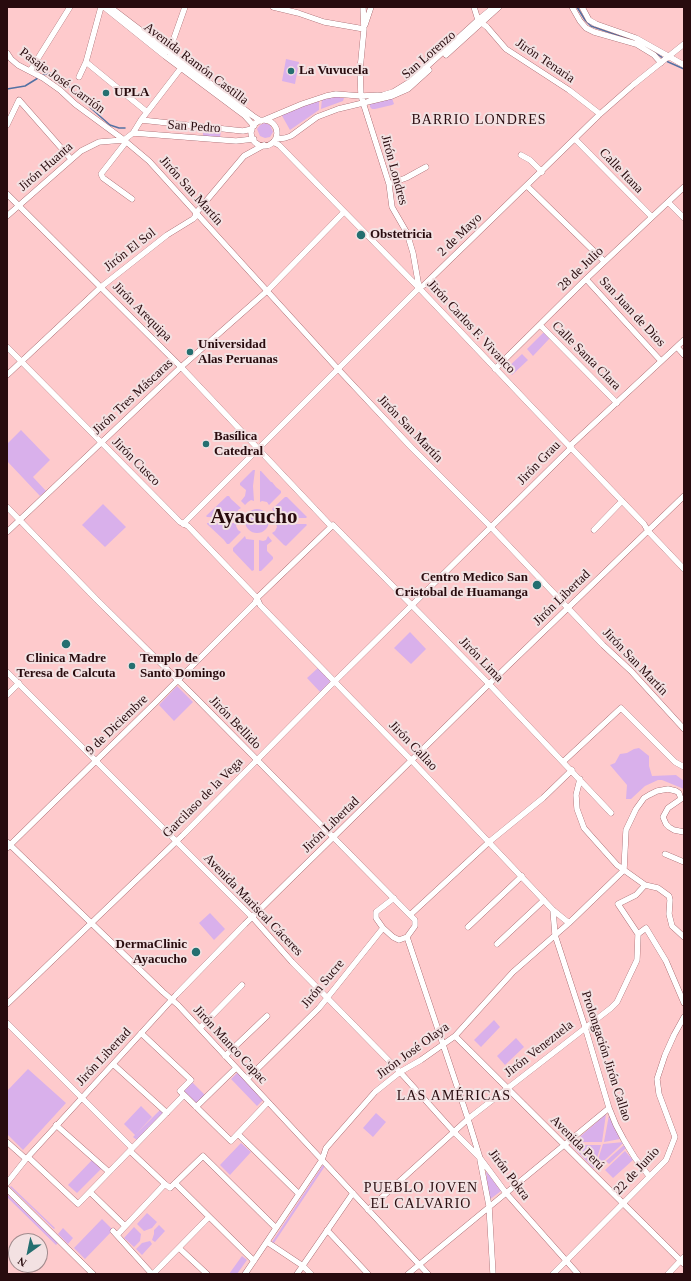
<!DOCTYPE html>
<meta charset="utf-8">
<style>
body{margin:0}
#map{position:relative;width:691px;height:1281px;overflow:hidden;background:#fecacc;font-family:"Times New Roman",serif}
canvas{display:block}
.frame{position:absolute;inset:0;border:8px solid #280b0e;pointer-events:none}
.north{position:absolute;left:8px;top:1233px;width:40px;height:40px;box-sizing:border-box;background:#f3e1e2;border:1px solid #a28b8d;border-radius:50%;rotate:213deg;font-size:11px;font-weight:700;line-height:16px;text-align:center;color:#280b0e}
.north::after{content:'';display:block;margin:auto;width:14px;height:18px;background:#246f70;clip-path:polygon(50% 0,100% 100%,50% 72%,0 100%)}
</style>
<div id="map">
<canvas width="691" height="1281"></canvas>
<div class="frame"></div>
<div class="north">N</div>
</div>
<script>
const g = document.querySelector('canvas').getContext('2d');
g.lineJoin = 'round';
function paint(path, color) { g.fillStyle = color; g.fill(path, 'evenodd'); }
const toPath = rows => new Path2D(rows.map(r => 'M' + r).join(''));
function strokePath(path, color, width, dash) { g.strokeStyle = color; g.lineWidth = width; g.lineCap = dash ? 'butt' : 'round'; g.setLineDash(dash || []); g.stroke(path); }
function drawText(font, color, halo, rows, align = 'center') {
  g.font = font + ' "Times New Roman",serif'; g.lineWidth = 4; g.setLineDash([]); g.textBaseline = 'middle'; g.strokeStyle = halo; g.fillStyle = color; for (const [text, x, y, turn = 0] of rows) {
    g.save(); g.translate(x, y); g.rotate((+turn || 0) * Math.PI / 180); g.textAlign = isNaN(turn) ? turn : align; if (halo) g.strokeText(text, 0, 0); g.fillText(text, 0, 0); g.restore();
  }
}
paint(toPath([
 [286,59,299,62,295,84,282,81],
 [340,95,340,98,344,98,343,101,321,109,322,99],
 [392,98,394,104,392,105,375,109,372,109,370,107,370,103],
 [319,99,319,110,290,130,281,114],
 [265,123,270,125,273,132,270,137,265,138,260,136,257,129,260,125],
 [203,130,221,131,220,137,203,136],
 [544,332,550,338,533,356,527,349],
 [522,354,528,360,512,375,506,369],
 [21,430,50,460,33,477,46,491,40,496,7,461,7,444],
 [253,470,255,470,253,486,254,501,251,500,248,502,245,505,241,501,245,496,246,490,240,485,240,483],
 [260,471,261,471,271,482,272,482,276,487,281,491,281,493,269,505,267,502,262,501,260,502],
 [227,496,229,496,231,499,241,508,238,510,237,515,237,518,207,517,206,516],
 [285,497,287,497,307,517,306,518,276,518,277,515,272,509],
 [103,504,126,527,105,547,82,525],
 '245 521a12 12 0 1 1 24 0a12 12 0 1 1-24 0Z',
 [207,523,237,523,236,526,238,530,241,532,229,544,227,544,224,540,207,524],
 [276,524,306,524,307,525,286,546,284,545,272,533,275,531,277,527],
 [245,536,246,539,254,540,254,570,252,571,233,551,233,548],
 [268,536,272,541,267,545,267,551,273,557,273,559,261,571,259,571,259,540,263,541,266,540],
 [410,632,426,649,411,664,394,648],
 [319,667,332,681,321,693,307,678],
 [177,686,193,702,174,721,159,705],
 [639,748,649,756,649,766,652,776,676,775,684,781,684,789,662,780,658,780,645,786,631,799,626,799,627,785,610,765,615,763,620,754,627,753,634,749],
 [210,913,225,929,214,940,199,923],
 [494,1020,500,1027,481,1047,474,1040],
 [516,1038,524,1047,505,1065,497,1056],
 [28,1069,66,1103,23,1150,7,1134,7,1091],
 [238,1072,264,1099,257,1106,231,1079],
 [191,1081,205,1095,196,1105,181,1091],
 [141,1106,152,1117,135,1135,124,1124],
 [161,1109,165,1114,138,1141,133,1137],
 [376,1113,386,1122,373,1137,363,1128],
 [606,1114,602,1142,574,1142],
 [609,1115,620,1139,604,1142],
 [624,1142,619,1147,595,1169,603,1144],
 [241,1143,251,1152,230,1175,220,1165],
 [571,1145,601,1145,594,1168,593,1168],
 [624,1145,626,1148,609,1164,606,1161],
 [625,1151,633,1160,613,1178,605,1170],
 [93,1159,102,1168,77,1193,68,1185],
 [323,1165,325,1166,274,1243,272,1242],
 [486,1171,501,1191,489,1200],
 [11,1186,55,1228,54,1229,10,1187],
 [7,1194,58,1243,56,1245,7,1197],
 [147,1213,157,1222,152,1228,144,1231,137,1224],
 [102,1219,113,1230,85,1259,74,1248],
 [159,1225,165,1231,155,1242,152,1240,154,1234,154,1230],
 [134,1227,141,1234,140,1241,134,1247,124,1238],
 [63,1228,73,1238,68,1244,58,1234],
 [150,1241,152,1244,142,1255,136,1249,142,1243],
 [242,1256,247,1260,237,1274,229,1274]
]), '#d9b0eb');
strokePath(toPath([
 [577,7,585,20,591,26,634,41],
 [648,48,663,58],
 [666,61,684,69],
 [43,75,50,73,58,75,83,101,102,118,110,125,119,128,125,128],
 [7,89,25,86,38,78]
]), '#5471a3', 1.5);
const minor = toPath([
 [104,7,165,56,244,115,254,126],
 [110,7,253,116,261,121],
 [273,7,298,13,324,22,364,29],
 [363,7,364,29,360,70,361,96,389,184,392,207,407,233,413,253,419,287],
 [474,7,478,20,487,27,506,49,569,90,600,114],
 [572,7,580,21,586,28,594,32,636,44,654,55,661,63],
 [582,7,589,20,596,24,636,38,684,65],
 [365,25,371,7],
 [169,52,185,7],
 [7,53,11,59,18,65,43,78,60,90,75,104,124,140,149,161,338,369,411,447,491,527,603,645,631,671,684,729],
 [446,55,499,7],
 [86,62,147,112],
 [30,71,70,7],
 [79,77,86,62,101,7],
 [141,120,243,131,252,129],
 [264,120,302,104,326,96,336,94,361,96,383,95,393,92,411,81,478,20,494,7],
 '251 133a13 13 0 1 1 26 0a13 13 0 1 1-26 0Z',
 [7,125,19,100,71,159],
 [133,133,236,141,254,139],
 [276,139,285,138,291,136,317,117,338,109,392,96,408,89,429,70],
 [575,139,652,217],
 [126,142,101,174,103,178,132,199],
 [273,142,279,145,419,288,530,405,644,524,648,531,684,569],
 [521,155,530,160,542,172],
 [389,184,406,178,426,167],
 [527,186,604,261],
 [7,194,181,367,331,526],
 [668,202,684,218],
 [7,216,81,151,99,142,124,140,133,133,141,120,181,68],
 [586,279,661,361],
 [540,325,617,403],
 [7,347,180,522,188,526,257,598,260,605,412,761,553,910,569,923],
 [677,347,684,355],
 [495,369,586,279,684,187],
 [7,375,101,287,167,235,193,219,195,217,196,213,244,156,264,145],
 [7,507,96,599,196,698,410,915,415,920,415,926,407,937,399,940,393,937,383,928,376,918,376,912,394,898],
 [183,524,419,288,424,285,600,114,633,85,684,44],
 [594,530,622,501],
 [7,532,181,367,267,291,344,212],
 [7,672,254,919,292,962,400,1072,454,1132,480,1158],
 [7,695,19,683],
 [564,761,621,708,675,762,684,767],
 [580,779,576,795,577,809,584,828,617,865,645,885,658,888,669,896,670,900,669,914,672,926,684,937],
 [7,842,163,992,178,1005,428,1274],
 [7,848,156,702,255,603,257,598,333,525,489,684,611,813],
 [665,854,684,862],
 [624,870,626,830,636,809,644,798,649,795,657,791,668,789,676,791,679,793,681,799,668,808,663,817,666,824,669,827,674,830,684,832],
 [553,910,555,935,585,1027,609,1108,616,1125,624,1140,635,1158,649,1176],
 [410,915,489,842,543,798,572,770],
 [468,927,522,876],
 [638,934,646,928,666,961,684,1003],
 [638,934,618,904,636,895,645,885],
 [407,937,468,1119,480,1158,506,1193,578,1274],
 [497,944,544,900],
 [7,1004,183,835,327,689,569,450,572,444,684,340],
 [7,1023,132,1148],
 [200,1028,242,985],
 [141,1033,191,1080,180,1091,231,1141,268,1102],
 [455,1036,684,1264],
 [225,1056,267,1016],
 [113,1064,167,1113],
 [247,1079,319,1008,383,928],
 [196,1107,236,1068],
 [56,1125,109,1172],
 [238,1134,299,1194],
 [7,1142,26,1159],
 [130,1151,165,1184],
 [28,1157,78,1204,184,1095],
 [480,1160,489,1206,493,1274],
 [7,1183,26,1159,113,1064,176,995,245,924,489,684,684,496],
 [175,1183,254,1261],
 [7,1189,93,1274],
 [90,1192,125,1226],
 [368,1210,468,1119,611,1008,617,1002,637,960,638,934],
 [327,1230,368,1274],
 [113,1231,152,1274],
 [117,1235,165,1184,170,1188,203,1156,276,1228],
 [267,1242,303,1266,311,1274],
 [179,1248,207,1274],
 [153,1274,209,1217],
 [245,1274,322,1160,326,1148,375,1092,400,1072,421,1060,455,1036,513,972,569,923,624,870],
 [297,1274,353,1193],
 [408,1274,609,1108],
 [553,1274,666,1160,675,1137,659,1094,657,1079,665,1055,674,1035,684,1017],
 [668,1274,684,1257]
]);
strokePath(minor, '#91484f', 6);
strokePath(minor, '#fff', 5.5);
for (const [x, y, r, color] of [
 [291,71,4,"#246f70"],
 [106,93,4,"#246f70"],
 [361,235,5,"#246f70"],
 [190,352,4,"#246f70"],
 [206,444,4,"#246f70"],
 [537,585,5,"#246f70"],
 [66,644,5,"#246f70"],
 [132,666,4,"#246f70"],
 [196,952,5,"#246f70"]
]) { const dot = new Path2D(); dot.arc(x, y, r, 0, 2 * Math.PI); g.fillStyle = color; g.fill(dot); strokePath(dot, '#f3e1e2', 1.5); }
drawText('13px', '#280b0e', '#f3e1e2', [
 ["San Lorenzo",429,55,-41],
 ["Jirón Tenaria",545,61,34],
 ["Avenida Ramón Castilla",196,64,37],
 ["Pasaje José Carrión",62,81,36],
 ["San Pedro",194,127,4],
 ["Jirón Huanta",46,167,-41],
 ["Jirón Londres",394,170,75],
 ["Calle Itana",621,171,46],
 ["Jirón San Martín",191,191,48],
 ["2 de Mayo",460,235,-44],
 ["Jirón El Sol",130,250,-38],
 ["28 de Julio",581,269,-44],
 ["Jirón Arequipa",142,312,45],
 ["San Juan de Dios",632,312,47],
 ["Jirón Carlos F. Vivanco",471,327,47],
 ["Calle Santa Clara",586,356,45],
 ["Jirón Tres Máscaras",133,397,-43],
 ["Jirón San Martín",410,429,46],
 ["Jirón Cusco",136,462,45],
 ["Jirón Grau",539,463,-46],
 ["Jirón Libertad",562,598,-44],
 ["Jirón Lima",481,660,46],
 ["Jirón San Martín",635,662,46],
 ["Jirón Bellido",235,723,46],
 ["9 de Diciembre",117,725,-44],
 ["Jirón Callao",413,746,46],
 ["Garcilaso de la Vega",203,798,-45],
 ["Jirón Libertad",331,825,-44],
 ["Avenida Mariscal Cáceres",253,905,46],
 ["Jirón Sucre",323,984,-50],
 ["Jirón Manco Capac",230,1045,47],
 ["Jirón Venezuela",539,1049,-38],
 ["Jirón José Olaya",413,1051,-36],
 ["Prolongación Jirón Callao",606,1056,72],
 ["Jirón Libertad",104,1057,-47],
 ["Avenida Perú",577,1143,45],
 ["22 de Junio",637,1171,-47],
 ["Jirón Pokra",509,1175,53]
]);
drawText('bold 13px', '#280b0e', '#f3e1e2', [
 ["La Vuvucela",299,71],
 ["UPLA",114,93],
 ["Obstetricia",370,235],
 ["Universidad",198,345],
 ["Alas Peruanas",198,360],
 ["Basílica",214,437],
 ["Catedral",214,452],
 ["Centro Medico San",528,578,"right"],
 ["Cristobal de Huamanga",528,593,"right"],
 ["Clinica Madre",66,659,"center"],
 ["Teresa de Calcuta",66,674,"center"],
 ["Templo de",140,659],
 ["Santo Domingo",140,674],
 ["DermaClinic",187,945,"right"],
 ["Ayacucho",187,960,"right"]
], 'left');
g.letterSpacing = '1px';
drawText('14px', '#280b0e', '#f3e1e2', [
 ["BARRIO LONDRES",479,120],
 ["LAS AMÉRICAS",454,1096],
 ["PUEBLO JOVEN",421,1188],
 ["EL CALVARIO",421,1204]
]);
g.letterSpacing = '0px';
drawText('bold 21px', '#280b0e', '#f3e1e2', [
 ["Ayacucho",254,518]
]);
</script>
